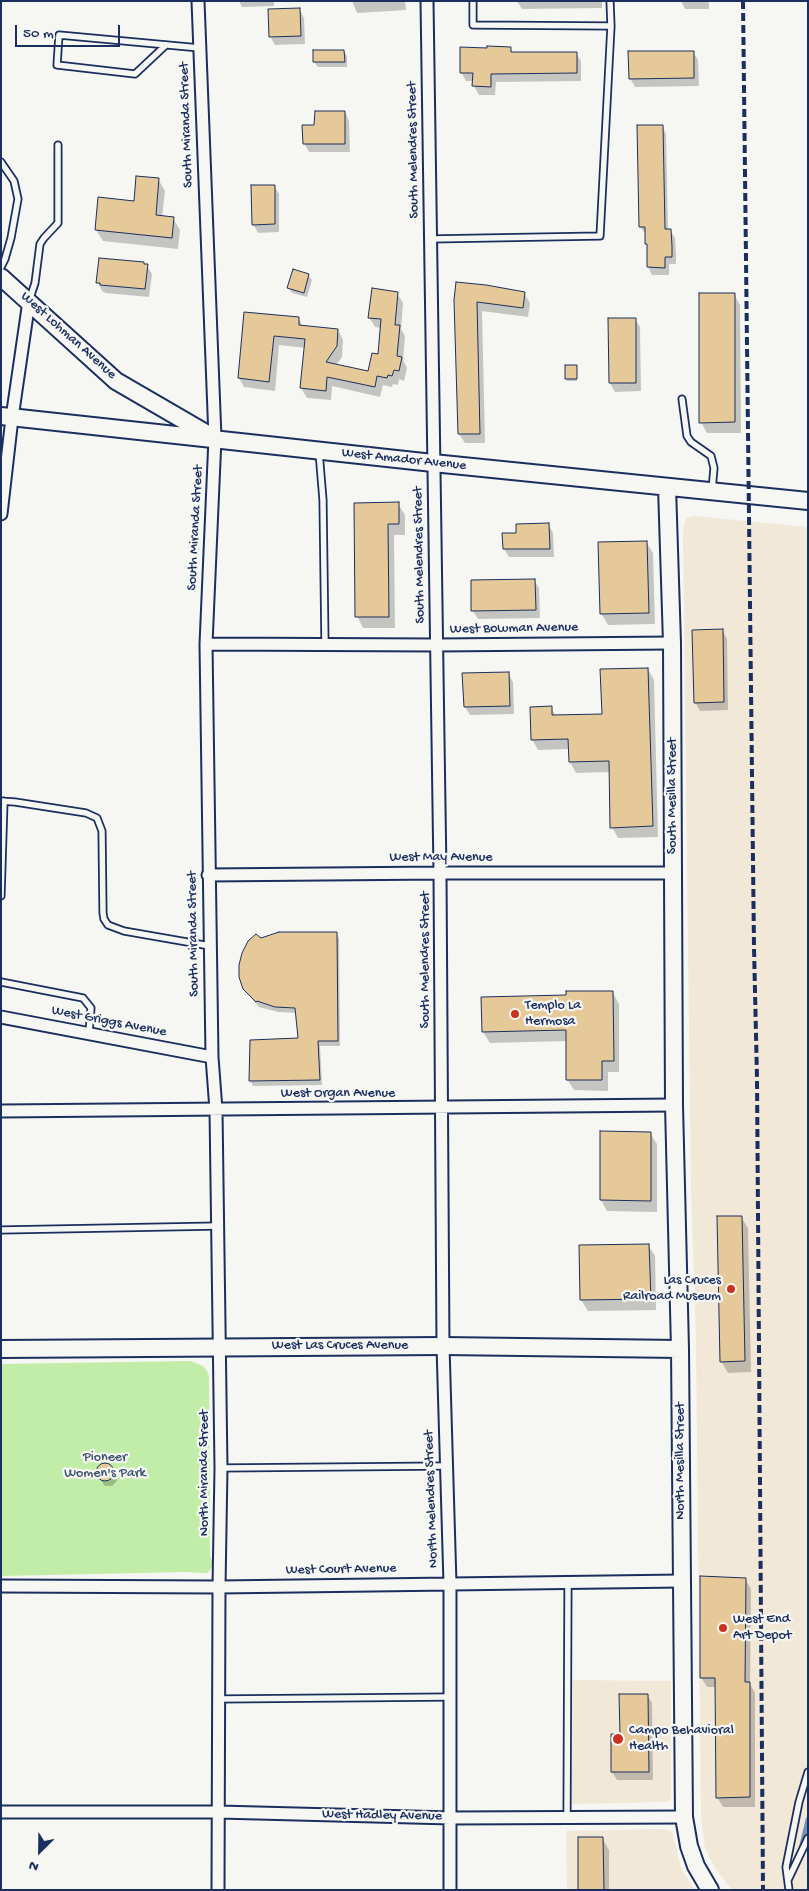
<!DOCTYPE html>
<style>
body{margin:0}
#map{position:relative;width:809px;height:1891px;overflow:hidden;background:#f6f6f2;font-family:"Gochi Hand",sans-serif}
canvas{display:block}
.frame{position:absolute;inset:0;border:2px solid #1b2f5e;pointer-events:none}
.north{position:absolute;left:15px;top:1826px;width:50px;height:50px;-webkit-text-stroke:4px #f6f6f2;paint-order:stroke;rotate:203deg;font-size:14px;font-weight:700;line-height:20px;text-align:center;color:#1b2f5e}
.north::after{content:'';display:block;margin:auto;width:18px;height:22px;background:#1b2f5e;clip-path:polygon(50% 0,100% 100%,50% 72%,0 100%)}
.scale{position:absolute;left:15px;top:25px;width:105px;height:22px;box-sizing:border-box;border:2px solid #1b2f5e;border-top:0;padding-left:6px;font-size:15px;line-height:18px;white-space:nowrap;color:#1b2f5e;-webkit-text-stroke:4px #f6f6f2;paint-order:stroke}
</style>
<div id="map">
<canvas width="809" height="1891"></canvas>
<div class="frame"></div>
<div class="north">N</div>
<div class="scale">50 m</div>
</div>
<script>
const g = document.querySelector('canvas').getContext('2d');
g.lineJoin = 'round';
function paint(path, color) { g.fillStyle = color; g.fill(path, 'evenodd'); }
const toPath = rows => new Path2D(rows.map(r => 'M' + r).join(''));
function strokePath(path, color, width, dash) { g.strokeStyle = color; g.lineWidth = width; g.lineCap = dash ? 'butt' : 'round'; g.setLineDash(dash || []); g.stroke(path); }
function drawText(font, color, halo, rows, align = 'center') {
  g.font = font + ' "Gochi Hand",sans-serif'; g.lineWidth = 4.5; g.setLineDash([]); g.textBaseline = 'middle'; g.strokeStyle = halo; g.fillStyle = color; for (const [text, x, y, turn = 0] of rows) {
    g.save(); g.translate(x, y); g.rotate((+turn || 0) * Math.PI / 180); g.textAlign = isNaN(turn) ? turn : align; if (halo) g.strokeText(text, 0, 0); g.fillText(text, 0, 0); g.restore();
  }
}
paint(toPath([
 [694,516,808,527,808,1890,732,1890,717,1871,705,1849,701,1817,696,1341,691,1189,683,533,684,524,687,518],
 [565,1680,671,1681,671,1796,670,1800,666,1802,565,1804],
 [664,1829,671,1831,673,1835,681,1868,695,1890,567,1890,566,1831]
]), '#f1e8d7');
paint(toPath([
 [190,1361,203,1366,207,1371,209,1376,210,1556,213,1562,211,1569,207,1573,202,1573,185,1572,1,1576,1,1364]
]), '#c1eda9');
paint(toPath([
 [239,1,274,1,274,6,242,7],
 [352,1,405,1,406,10,357,13],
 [517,1,602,1,602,8,522,9],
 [709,1,709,9,685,9,681,1],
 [300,10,304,18,305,44,275,45,270,36],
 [510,48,513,54,576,53,581,61,581,81,496,82,495,95,479,95,474,86,474,81,466,81,461,72],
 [314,51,344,51,347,56,347,67,318,67,314,62],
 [693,52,698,60,699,86,635,87,630,78],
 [345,112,349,121,350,152,309,152,304,143,316,126],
 [662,126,666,134,668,230,670,230,675,238,676,254,676,264,669,264,669,275,652,275,648,267,648,247,646,244,646,234,640,227],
 [158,179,165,191,162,217,173,218,180,230,178,249,103,241,96,230,135,202],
 [274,186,279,194,279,232,258,233,253,224],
 [144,265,147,266,152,274,149,297,106,293,102,291,98,282],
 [308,275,312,280,307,297,292,293,289,288],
 [397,293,403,303,401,329,405,336,403,360,407,368,404,381,399,379,398,385,393,384,392,387,383,385,380,397,332,386,331,400,307,398,301,388,306,348,279,345,275,391,244,387,239,378,245,314,299,319,303,327,338,330,343,340,342,357,336,365,369,372,379,356,382,328,375,327,369,317],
 [524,293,530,303,528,317,482,311,485,443,465,443,459,434,456,300],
 [734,294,740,305,741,433,707,433,701,422],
 [609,319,635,319,640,327,641,391,615,392,610,383],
 [576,367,577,381,567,381,566,379],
 [355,504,398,504,405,515,405,535,394,535,395,628,363,628,357,616],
 [548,524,553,533,554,557,509,557,504,549,504,534,517,534],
 [646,542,653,553,655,624,608,625,601,613],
 [534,580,539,588,540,618,478,619,473,611],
 [722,630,727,639,728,710,700,711,695,702],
 [648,669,654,680,658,837,618,838,612,827,610,772,576,773,570,762,570,749,538,750,532,739,551,708,556,716,603,715],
 [508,673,513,682,514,714,470,715,465,707],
 [336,933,339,938,340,1046,320,1046,322,1085,253,1086,250,1080,299,1040,297,1013,278,1012,259,1007,244,989,260,939],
 [613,993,619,1004,619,1072,608,1072,608,1091,574,1090,567,1079,567,1041,490,1043,483,1032,567,996],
 [650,1133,657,1144,657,1212,607,1211,601,1200],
 [741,1217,748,1228,751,1372,728,1373,721,1361],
 [648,1245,655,1256,656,1310,588,1311,581,1300],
 [108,1463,116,1474,117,1481,112,1486,105,1486,97,1475,97,1469,101,1464],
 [745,1579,751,1589,750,1684,755,1693,755,1807,723,1807,717,1797,717,1687,707,1687,701,1677],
 [647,1695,652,1703,653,1780,617,1780,612,1772,621,1735],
 [602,1838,609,1850,609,1890,580,1890]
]), '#0003');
strokePath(toPath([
 [801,1848,808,1819]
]), '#7391b9', 4.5);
const building = toPath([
 [300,8,301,36,269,37,268,9,300,8],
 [487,46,511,47,511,52,577,52,577,73,491,74,491,87,472,86,473,73,460,73,460,47,487,48,487,46],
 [313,50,344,50,345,62,313,62,313,50],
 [628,51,694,51,694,78,629,79,628,51],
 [315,111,345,111,345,144,303,144,302,125,314,125,315,111],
 [637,125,663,125,665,229,671,229,672,246,672,257,665,257,665,268,647,267,647,244,645,244,645,227,639,227,637,125],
 [136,176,159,178,156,215,174,217,172,238,95,230,98,197,134,201,136,176],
 [251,185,275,185,275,224,252,225,251,185],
 [99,258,144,262,144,264,148,264,145,289,100,285,100,283,96,283,99,258],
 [293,269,309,274,304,293,287,288,293,269],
 [456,282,486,285,525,292,523,308,477,302,480,434,458,434,454,300,456,282],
 [372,288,398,292,395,325,400,325,397,356,402,357,399,371,394,370,392,376,388,375,387,378,377,376,375,387,327,377,326,391,300,388,305,339,274,336,269,382,238,378,244,312,299,317,299,325,338,329,337,346,326,362,368,371,372,353,378,354,381,319,368,318,372,288],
 [699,293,735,293,735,422,699,423,699,293],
 [608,318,636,318,636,383,609,383,608,318],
 [565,365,577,365,577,379,565,379,565,365],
 [399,502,399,524,388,524,389,617,355,617,354,503,399,502],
 [549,523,550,549,503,549,502,533,516,533,516,524,549,523],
 [647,541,649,613,600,614,598,542,647,541],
 [535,579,536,610,471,611,471,580,535,579],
 [723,629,724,702,694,703,692,630,723,629],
 [648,668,653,826,610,828,609,761,569,762,568,739,531,740,530,707,552,706,552,715,602,714,600,669,648,668],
 [509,672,510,706,464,707,462,673,509,672],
 [279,932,337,932,338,1041,318,1041,320,1080,249,1081,250,1040,298,1038,295,1008,275,1007,257,1001,256,1002,243,989,239,977,239,965,242,953,248,941,256,934,261,938,279,932],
 [566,991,613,991,614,1061,602,1061,602,1080,566,1080,566,1030,482,1032,481,997,566,995,566,991],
 [600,1131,651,1132,651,1201,600,1200,600,1131],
 [717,1216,742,1216,745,1361,720,1362,717,1216],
 [649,1244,651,1299,580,1300,579,1245,649,1244],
 '96 1472a9 9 0 1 1 18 0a9 9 0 1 1-18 0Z',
 [700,1576,746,1578,745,1682,750,1682,750,1797,716,1798,715,1678,700,1678,700,1576],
 [619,1694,648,1694,649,1772,611,1772,611,1734,620,1734,619,1694],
 [578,1837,603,1837,604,1890,578,1890,578,1837]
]);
paint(building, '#e5c999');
strokePath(building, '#1b2f5e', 1);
const lane = toPath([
 [610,1,611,26],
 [166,45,135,74,57,65,59,35,200,48],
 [1,162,14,181,18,199,11,238,5,259,1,267],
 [430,239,600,236,611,26,473,25,473,1],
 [29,301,35,283,40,244,44,238,58,223,58,145],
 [682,399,687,436,691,442,711,456,714,468,712,490],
 [319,452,323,500,325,645],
 [1,801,15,802,86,813,97,818,102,831,103,913,104,919,108,925,124,931,210,946],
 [1,896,4,801],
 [1,982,83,998,91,1008,89,1033],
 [1,1230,218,1226],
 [221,1468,446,1466],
 [219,1699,450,1697],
 [567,1817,568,1582],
 [788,1880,808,1838],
 [789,1890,786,1867,799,1802,808,1772]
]);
const street = toPath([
 [198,1,215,438,206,644,212,1057,216,1110,221,1468,219,1587,218,1890],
 [427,1,440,873,443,1346,450,1584,450,1890],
 [1,514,12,418,29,301],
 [206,644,437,645,672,643],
 [208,875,440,873,673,873],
 [1,1017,212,1057],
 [1,1111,674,1105],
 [1,1586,219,1587,682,1581],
 [1,1812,219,1812,451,1818,684,1817]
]);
const secondary = toPath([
 [1,277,116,381,209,435],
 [1,416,433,463,808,501],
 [667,487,672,643,674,1105,680,1349,684,1817,689,1846,696,1866,710,1890],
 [1,1349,443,1346,680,1349]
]);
strokePath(lane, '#1b2f5e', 9);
strokePath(street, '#1b2f5e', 15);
strokePath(secondary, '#1b2f5e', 20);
strokePath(lane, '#f6f6f2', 5.5);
strokePath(street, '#f6f6f2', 11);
strokePath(secondary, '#f6f6f2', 16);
strokePath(toPath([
 [743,1,754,947,757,1078,763,1890]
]), '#1b2f5e', 4, [8, 4]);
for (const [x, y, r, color] of [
 [515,1014,5,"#c8321e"],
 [731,1289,5,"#c8321e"],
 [723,1628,5,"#c8321e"],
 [618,1739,6,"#c8321e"]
]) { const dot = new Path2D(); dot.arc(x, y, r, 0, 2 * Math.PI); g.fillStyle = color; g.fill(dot); strokePath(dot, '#f6f6f2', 2); }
drawText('14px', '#1b2f5e', '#f6f6f2', [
 ["South Miranda Street",187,125,-92],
 ["South Melendres Street",414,150,-91],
 ["West Lohman Avenue",68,336,42],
 ["West Amador Avenue",404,460,6],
 ["South Miranda Street",196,528,-87],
 ["South Melendres Street",420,555,-91],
 ["West Bowman Avenue",514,629,-1],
 ["South Mesilla Street",673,796,-90],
 ["West May Avenue",441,858],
 ["South Miranda Street",194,934,-91],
 ["South Melendres Street",426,960,-90],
 ["West Griggs Avenue",109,1022,11],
 ["West Organ Avenue",338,1094],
 ["West Las Cruces Avenue",340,1346],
 ["North Mesilla Street",681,1461,-90],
 ["North Miranda Street",205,1473,-90],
 ["North Melendres Street",432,1499,-92],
 ["West Court Avenue",341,1570,-1],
 ["West Hadley Avenue",382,1816,1]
]);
drawText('14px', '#1b2f5e', '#f6f6f2', [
 ["Templo La",525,1006],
 ["Hermosa",525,1022],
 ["Las Cruces",721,1281,"right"],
 ["Railroad Museum",721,1297,"right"],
 ["West End",733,1620],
 ["Art Depot",733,1636],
 ["Campo Behavioral",629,1731],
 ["Health",629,1747]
], 'left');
drawText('14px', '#3c556d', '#f6f6f2', [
 ["Pioneer",105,1458],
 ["Women's Park",105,1474]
]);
</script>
